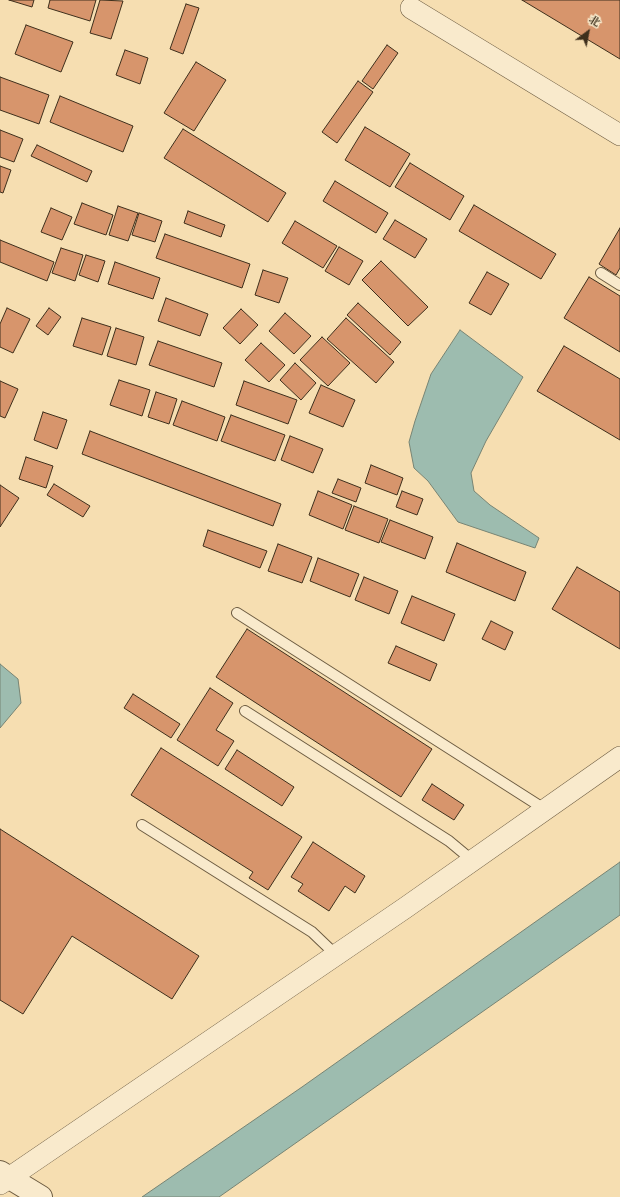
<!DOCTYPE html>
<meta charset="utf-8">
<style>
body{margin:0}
#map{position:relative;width:620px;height:1197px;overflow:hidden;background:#f6deb1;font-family:Cardo,"Noto Serif SC",serif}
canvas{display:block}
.north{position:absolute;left:568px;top:12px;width:40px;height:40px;-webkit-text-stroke:3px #f9eacc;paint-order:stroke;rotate:32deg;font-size:11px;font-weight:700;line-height:16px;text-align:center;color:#3e2f1c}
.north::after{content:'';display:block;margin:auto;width:14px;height:18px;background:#3e2f1c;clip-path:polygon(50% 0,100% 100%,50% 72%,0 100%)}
</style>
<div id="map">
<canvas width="620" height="1197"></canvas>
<div class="north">北</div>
</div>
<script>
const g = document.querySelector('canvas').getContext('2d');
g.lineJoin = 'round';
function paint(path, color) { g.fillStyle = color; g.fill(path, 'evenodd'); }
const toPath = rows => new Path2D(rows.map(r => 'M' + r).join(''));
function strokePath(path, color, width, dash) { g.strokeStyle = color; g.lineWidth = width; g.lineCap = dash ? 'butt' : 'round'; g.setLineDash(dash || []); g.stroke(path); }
const water = toPath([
 [460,330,523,377,486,441,471,473,474,491,490,505,539,538,535,548,458,522,428,481,414,468,409,442,415,421,431,374,460,330],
 [0,664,18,679,21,703,0,728,0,664],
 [620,862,620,915,219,1197,142,1197,302,1087,620,862]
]);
paint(water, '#9dbcaf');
strokePath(water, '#778474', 1);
const building = toPath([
 [9,0,34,0,32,7,9,0],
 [50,0,96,0,90,21,48,8,50,0],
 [100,0,123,1,111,39,90,33,100,0],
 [522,0,620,0,620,59,522,0],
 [186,4,199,8,183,54,170,49,186,4],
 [26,25,73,42,61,72,15,54,26,25],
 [387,45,398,53,373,89,362,81,387,45],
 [125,50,148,58,140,84,116,75,125,50],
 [196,62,226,80,194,131,164,113,196,62],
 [0,77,49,95,39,124,0,110,0,77],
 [358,81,373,92,337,143,322,132,358,81],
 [60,96,133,126,123,152,50,122,60,96],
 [365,127,410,154,390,187,345,160,365,127],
 [183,129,286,193,268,222,164,158,183,129],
 [0,130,23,139,14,162,0,157,0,130],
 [37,145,92,171,87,182,31,156,37,145],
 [410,163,464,196,450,220,395,187,410,163],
 [0,166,11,170,3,193,0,192,0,166],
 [335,181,388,213,376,233,323,201,335,181],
 [82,203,113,215,106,235,74,224,82,203],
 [474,205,556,254,541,279,459,231,474,205],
 [118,206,138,213,128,241,109,235,118,206],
 [51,208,72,217,62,240,41,232,51,208],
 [188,211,225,225,221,237,184,223,188,211],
 [139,213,162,221,155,242,132,235,139,213],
 [395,220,427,239,415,258,383,239,395,220],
 [295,221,337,246,323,268,282,243,295,221],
 [620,228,620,268,616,275,599,264,620,228],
 [165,234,250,264,242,288,156,258,165,234],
 [0,240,54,262,47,281,0,262,0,240],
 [339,247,363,261,349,285,325,271,339,247],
 [61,248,83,255,75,281,52,273,61,248],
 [86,255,105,261,98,282,79,275,86,255],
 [381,261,428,307,408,326,362,280,381,261],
 [115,262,160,278,153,299,108,284,115,262],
 [263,270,288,278,279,303,255,295,263,270],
 [487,272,509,284,491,315,469,303,487,272],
 [589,277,620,296,620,352,564,318,589,277],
 [166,298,208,314,200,336,158,321,166,298],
 [358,303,401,342,390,355,347,315,358,303],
 [7,308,30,319,13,353,0,347,0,324,7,308],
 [49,308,61,317,48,335,36,326,49,308],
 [241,309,258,325,240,344,223,328,241,309],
 [285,313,311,336,294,354,269,331,285,313],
 [82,318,111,327,102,355,73,346,82,318],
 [346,318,394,362,376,383,327,339,346,318],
 [116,328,144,337,136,365,107,356,116,328],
 [322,337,350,363,328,386,300,360,322,337],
 [158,341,222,363,214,387,149,365,158,341],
 [261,343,285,365,269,382,245,360,261,343],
 [564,346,620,379,620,440,537,391,564,346],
 [295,363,316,383,301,400,280,380,295,363],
 [119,380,150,390,142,416,110,405,119,380],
 [0,381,18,389,5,418,0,416,0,381],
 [244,381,297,400,288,424,236,405,244,381],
 [321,385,355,400,343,427,309,413,321,385],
 [156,392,177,399,169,424,148,417,156,392],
 [182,401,225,417,217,441,173,425,182,401],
 [43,412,67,420,57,449,34,440,43,412],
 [231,415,285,435,275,461,221,441,231,415],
 [90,431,281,504,273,526,82,454,90,431],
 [290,436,323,449,313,473,281,460,290,436],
 [26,457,53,466,46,488,19,479,26,457],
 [371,465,403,478,397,495,365,483,371,465],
 [338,479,361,488,356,502,332,493,338,479],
 [54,484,90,506,83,517,47,495,54,484],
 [0,485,19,498,0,527,0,485],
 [318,491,352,505,343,529,309,515,318,491],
 [402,491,423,499,417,515,396,507,402,491],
 [354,506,388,519,379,543,345,530,354,506],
 [390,520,433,537,425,559,381,542,390,520],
 [208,530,267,551,260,568,203,546,208,530],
 [457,543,526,572,515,601,446,572,457,543],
 [278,544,312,557,302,583,268,571,278,544],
 [318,558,359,574,350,597,310,581,318,558],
 [577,567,620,592,620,649,552,609,577,567],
 [364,577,398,591,389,614,355,600,364,577],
 [412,596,455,614,444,641,401,623,412,596],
 [491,621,513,632,505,650,482,639,491,621],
 [247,629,432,749,401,797,216,677,247,629],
 [396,646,437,664,430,681,388,663,396,646],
 [210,688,233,703,216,730,234,741,218,766,177,740,210,688],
 [133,694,180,724,171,738,124,708,133,694],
 [161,748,302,837,268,890,249,878,253,872,131,795,161,748],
 [237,750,294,787,282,806,225,769,237,750],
 [432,784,464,805,454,820,422,800,432,784],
 [0,829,199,956,172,999,72,936,23,1014,0,1000,0,829],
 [313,842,365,876,355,893,345,886,329,911,298,891,303,884,291,877,313,842]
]);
paint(building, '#d7956c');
strokePath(building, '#3e2f1c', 1);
const service = toPath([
 [601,273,620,285],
 [237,613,546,810],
 [245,711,449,841,473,861],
 [142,825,312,932,336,955]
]);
const minor = toPath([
 [411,8,620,135],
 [0,1184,405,908,620,757]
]);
const tertiary = toPath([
 [0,1172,41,1197]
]);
strokePath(service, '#6c5b41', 12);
strokePath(minor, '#6c5b41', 22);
strokePath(tertiary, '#6c5b41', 24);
strokePath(service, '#f9eacc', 10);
strokePath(minor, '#f9eacc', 21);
strokePath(tertiary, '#f9eacc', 22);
</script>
